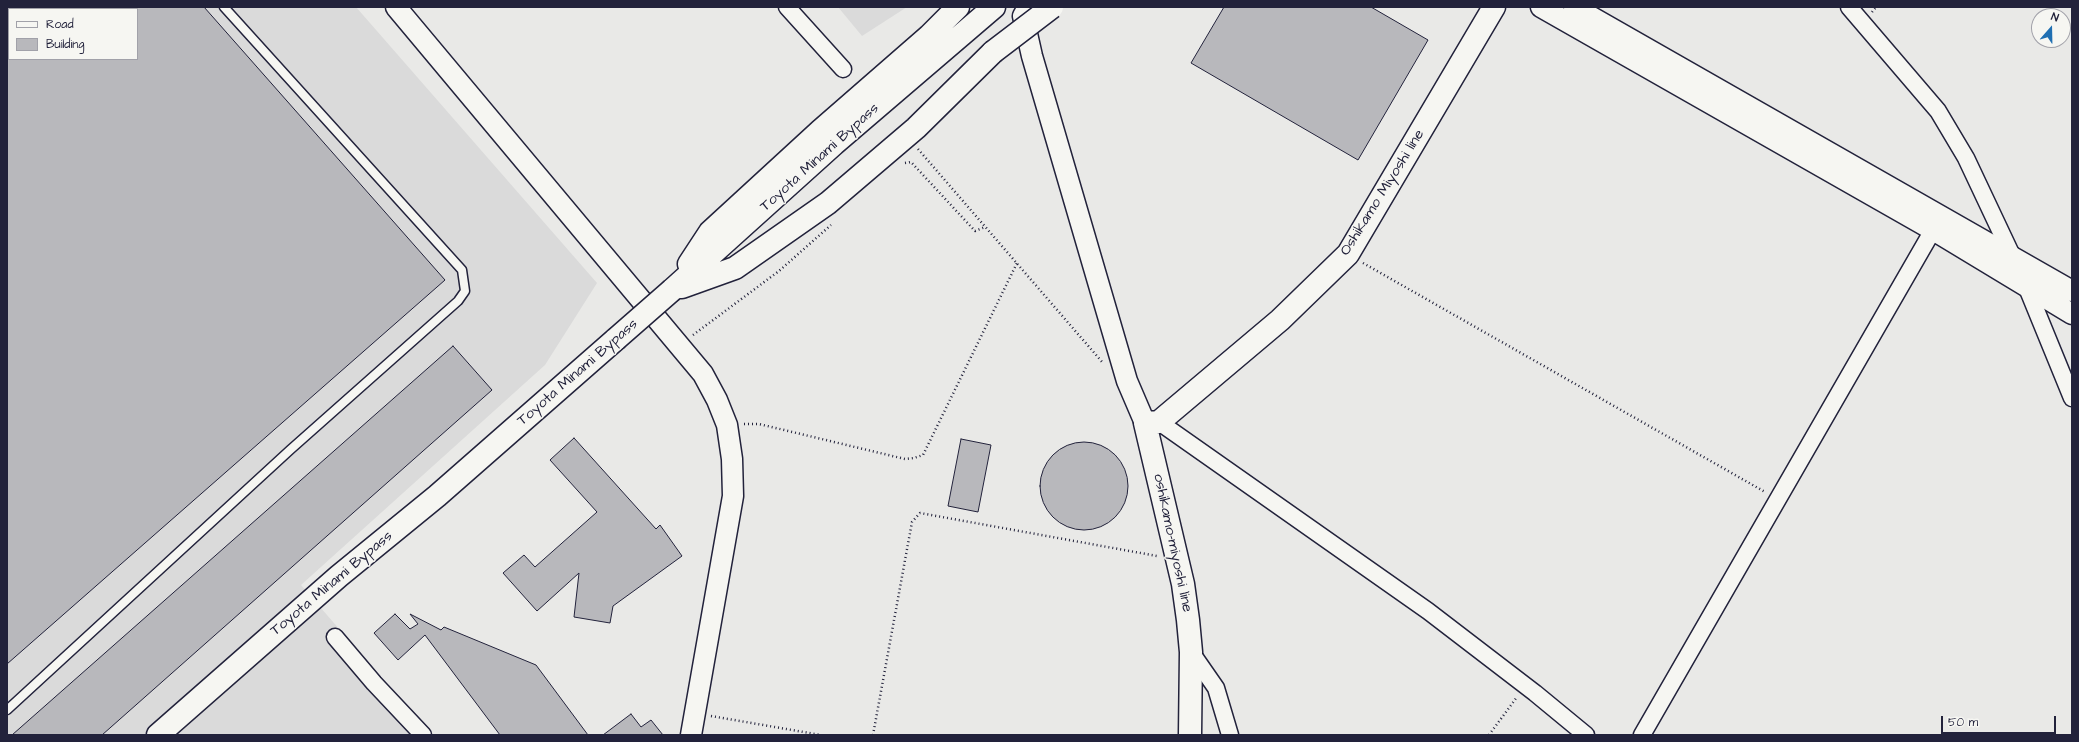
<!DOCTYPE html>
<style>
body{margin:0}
#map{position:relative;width:2079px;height:742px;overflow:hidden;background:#e9e9e7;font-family:"Architects Daughter",sans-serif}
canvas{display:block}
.frame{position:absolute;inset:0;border:8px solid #22223b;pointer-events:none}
.legend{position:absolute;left:8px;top:8px;width:130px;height:52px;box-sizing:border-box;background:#f6f6f2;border:1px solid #a1a1a9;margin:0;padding:5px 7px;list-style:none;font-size:12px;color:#22223b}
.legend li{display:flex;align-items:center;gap:8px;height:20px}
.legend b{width:20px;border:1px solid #a1a1a9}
.north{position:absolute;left:2031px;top:8px;width:40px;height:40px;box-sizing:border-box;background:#f6f6f2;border:1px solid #a1a1a9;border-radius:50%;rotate:20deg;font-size:11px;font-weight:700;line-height:16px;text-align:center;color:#22223b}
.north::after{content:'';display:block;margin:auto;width:14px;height:18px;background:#1f6fb2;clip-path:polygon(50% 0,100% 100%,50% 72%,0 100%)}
.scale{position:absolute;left:1941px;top:716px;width:115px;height:18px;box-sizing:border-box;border:2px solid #22223b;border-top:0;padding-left:5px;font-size:12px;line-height:14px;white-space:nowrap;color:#22223b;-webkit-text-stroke:3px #f6f6f2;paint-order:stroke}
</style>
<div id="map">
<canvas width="2079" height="742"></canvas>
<div class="frame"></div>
<ul class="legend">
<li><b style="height:5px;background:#f6f6f2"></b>Road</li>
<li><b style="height:11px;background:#b8b8bc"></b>Building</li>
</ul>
<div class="north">N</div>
<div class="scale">50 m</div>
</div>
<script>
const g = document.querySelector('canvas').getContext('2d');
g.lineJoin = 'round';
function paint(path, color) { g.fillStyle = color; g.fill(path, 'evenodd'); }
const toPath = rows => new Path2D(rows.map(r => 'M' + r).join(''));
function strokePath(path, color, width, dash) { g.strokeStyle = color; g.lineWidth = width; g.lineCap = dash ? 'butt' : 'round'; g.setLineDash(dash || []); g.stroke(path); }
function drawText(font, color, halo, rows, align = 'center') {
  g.font = font + ' "Architects Daughter",sans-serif'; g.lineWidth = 3; g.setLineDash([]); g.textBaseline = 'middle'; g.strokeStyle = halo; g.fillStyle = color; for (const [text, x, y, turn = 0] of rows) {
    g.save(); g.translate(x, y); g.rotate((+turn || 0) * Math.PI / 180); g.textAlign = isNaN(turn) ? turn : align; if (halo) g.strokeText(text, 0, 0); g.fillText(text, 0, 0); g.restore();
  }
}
paint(toPath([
 [7,7,356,7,597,283,545,365,301,585,431,735,7,735],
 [9,9,137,9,137,59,9,59],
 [838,7,907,7,862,36]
]), '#dadada');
const building = toPath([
 [137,7,204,7,445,280,7,664,7,59,137,59,137,7],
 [1224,7,1371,7,1428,40,1358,160,1191,63,1224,7],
 [453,346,492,390,102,735,12,735,453,346],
 [574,438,656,529,660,525,682,556,613,606,610,623,574,617,579,573,537,611,503,573,524,555,535,567,597,512,550,460,574,438],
 [961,439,991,445,978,512,948,506,961,439],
 '1040 486a44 44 0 1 1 88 0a44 44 0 1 1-88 0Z',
 [395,614,410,629,418,624,410,614,441,630,444,627,536,665,588,735,500,735,425,635,398,660,374,633,395,614],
 [631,714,641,727,651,720,663,735,603,735,631,714]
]);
paint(building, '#b8b8bc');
strokePath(building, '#22223b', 1);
const service = toPath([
 [7,710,290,450,458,301,465,291,462,270,224,7]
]);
const minor = toPath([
 [787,7,843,69],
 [1849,7,1938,111,1966,158,2015,262],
 [2025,283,2072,398],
 [1159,422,1428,611,1535,693,1586,735],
 [335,637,374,683,423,735],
 [1191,652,1216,688,1230,735],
 [1642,735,1933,230]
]);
const tertiary = toPath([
 [396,7,703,374,717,400,727,425,732,459,733,496,691,735],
 [1028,7,1023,16,1032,56,1127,381,1145,423],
 [1541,7,1933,230,2072,314],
 [1574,7,2072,291]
]);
const secondary = toPath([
 [1190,735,1191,652,1188,620,1183,584,1145,423,1159,422,1280,320,1348,254,1494,7]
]);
const trunk = toPath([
 [689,264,710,232,820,131,929,36,958,7],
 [682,287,735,268,828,203,916,128,993,52],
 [672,290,834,144,994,7],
 [158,735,339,576,437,496,616,339]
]);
strokePath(service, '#22223b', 11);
strokePath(minor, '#22223b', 19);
strokePath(tertiary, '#22223b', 23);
strokePath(secondary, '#22223b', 25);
strokePath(trunk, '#22223b', 25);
strokePath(toPath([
 [1872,12,1876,7],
 [918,149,1103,363],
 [905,163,911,162,975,231,985,227],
 [1363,263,1765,492],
 [693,335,779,271,831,225],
 [744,424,759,424,905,459,914,458,923,455,1017,263],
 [711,716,821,735],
 [873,735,912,522,920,513,1157,556],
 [1489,735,1517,697]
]), '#22223b', 2.5, [1, 3]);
strokePath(service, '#f6f6f2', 8);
strokePath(minor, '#f6f6f2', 16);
strokePath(tertiary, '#f6f6f2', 20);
strokePath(secondary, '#f6f6f2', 22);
strokePath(trunk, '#f6f6f2', 22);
const trunkBridge = toPath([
 [993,52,1052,7],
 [616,339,672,290]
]);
strokePath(trunkBridge, '#22223b', 25, []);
strokePath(trunkBridge, '#f6f6f2', 22);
drawText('15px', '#22223b', '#f6f6f2', [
 ["Toyota Minami Bypass",820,158,-42],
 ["Oshikamo Miyoshi line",1383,193,-58],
 ["Toyota Minami Bypass",578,373,-41],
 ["oshikamo-miyoshi line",1172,543,78],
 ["Toyota Minami Bypass",332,584,-40]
]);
</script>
